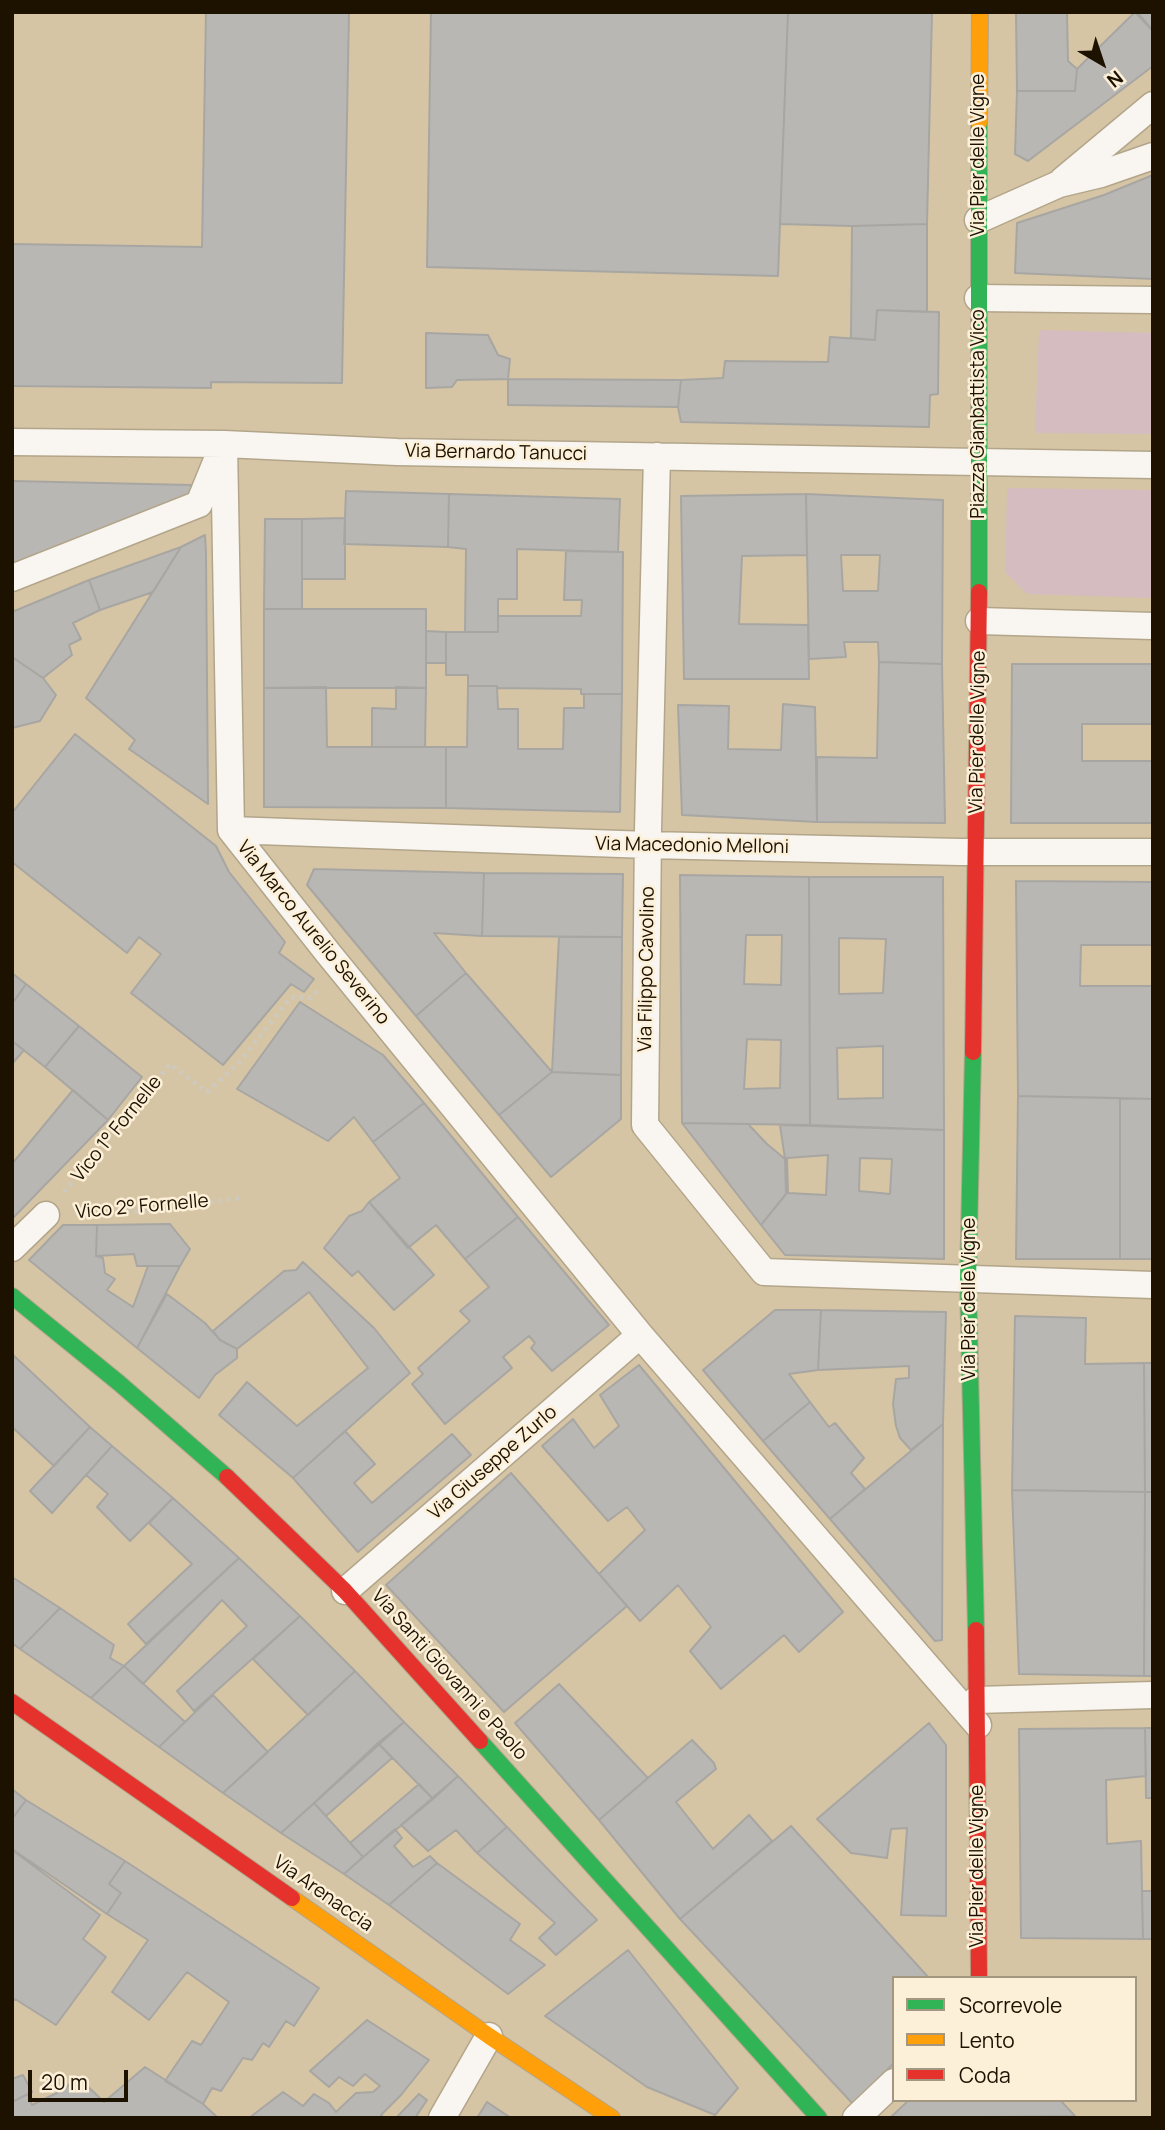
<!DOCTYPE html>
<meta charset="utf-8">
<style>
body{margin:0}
#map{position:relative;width:1165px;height:2130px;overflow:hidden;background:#d6c5a4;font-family:Manrope,sans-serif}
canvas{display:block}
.frame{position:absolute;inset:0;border:14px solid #1d1200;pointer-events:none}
.legend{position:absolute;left:892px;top:1976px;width:245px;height:126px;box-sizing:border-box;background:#fdf0d8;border:2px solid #a39782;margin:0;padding:9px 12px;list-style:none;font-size:21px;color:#1d1200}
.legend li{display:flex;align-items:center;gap:14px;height:35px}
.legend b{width:35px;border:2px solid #a39782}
.north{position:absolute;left:1067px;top:28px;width:70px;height:70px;-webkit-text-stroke:5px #fdf0d8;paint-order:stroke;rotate:141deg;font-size:19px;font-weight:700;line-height:28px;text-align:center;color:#1d1200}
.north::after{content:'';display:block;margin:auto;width:24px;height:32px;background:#1d1200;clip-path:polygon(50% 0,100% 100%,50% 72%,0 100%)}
.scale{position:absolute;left:28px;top:2070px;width:100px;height:32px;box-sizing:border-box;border:4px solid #1d1200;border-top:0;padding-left:9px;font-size:21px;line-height:24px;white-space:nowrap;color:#1d1200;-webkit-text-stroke:5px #fdf0d8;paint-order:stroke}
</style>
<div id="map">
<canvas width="1165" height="2130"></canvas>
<div class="frame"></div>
<ul class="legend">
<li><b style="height:9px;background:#30b455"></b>Scorrevole</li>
<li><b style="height:9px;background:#ff9f0a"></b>Lento</li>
<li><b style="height:9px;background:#e5322d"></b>Coda</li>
</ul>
<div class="north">N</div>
<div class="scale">20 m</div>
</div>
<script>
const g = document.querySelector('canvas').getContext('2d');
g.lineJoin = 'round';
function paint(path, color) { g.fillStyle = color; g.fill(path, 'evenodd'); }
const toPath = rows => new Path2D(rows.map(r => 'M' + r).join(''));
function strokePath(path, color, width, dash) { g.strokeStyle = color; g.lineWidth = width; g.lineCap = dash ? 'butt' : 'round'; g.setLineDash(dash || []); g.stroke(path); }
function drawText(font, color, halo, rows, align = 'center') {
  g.font = font + ' Manrope,sans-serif'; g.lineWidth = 5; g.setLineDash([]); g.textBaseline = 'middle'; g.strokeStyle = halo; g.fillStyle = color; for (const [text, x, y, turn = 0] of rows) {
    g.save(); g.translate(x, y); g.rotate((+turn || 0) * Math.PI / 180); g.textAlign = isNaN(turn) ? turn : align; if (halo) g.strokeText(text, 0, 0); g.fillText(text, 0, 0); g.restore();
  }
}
paint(toPath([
 [1039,330,1153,333,1153,434,1035,433],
 [1007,488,1153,490,1153,598,1027,594,1005,572]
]), '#d5bcc0');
const building = toPath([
 [206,12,349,12,342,383,211,382,211,388,12,386,12,244,202,247,206,12],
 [431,12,788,12,778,276,427,267,431,12],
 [788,12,932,12,927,224,852,226,780,224,788,12],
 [1016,12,1067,12,1068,61,1077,69,1075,91,1017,91,1016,12],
 [1135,12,1153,31,1153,66,1028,161,1015,154,1017,91,1075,91,1077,69,1135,12],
 [1137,12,1153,12,1153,31,1137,12],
 [1153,175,1153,279,1015,273,1017,223,1104,195,1153,175],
 [927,224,927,312,877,310,875,340,851,338,852,226,927,224],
 [877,310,939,312,938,394,930,395,929,427,681,422,678,407,681,380,723,378,725,361,828,362,830,337,875,340,877,310],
 [426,333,488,335,498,355,510,359,508,379,457,380,452,387,426,388,426,333],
 [508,379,681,380,678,407,508,405,508,379],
 [12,481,191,485,191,500,12,569,12,481],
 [346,491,449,494,448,547,344,544,346,491],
 [449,494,620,499,618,552,517,549,517,599,498,599,498,632,465,632,466,549,448,547,449,494],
 [806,494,943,500,942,664,879,662,878,642,844,642,846,657,809,659,806,494],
 [841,555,880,555,878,591,843,591,841,555],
 [806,494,807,555,742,556,739,624,808,625,809,679,684,679,681,496,806,494],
 [345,518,345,579,302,579,302,519,345,518],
 [265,519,302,519,302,609,264,609,265,519],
 [205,535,206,553,208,804,129,749,135,740,86,698,181,547,205,535],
 [181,547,153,592,100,610,89,580,181,547],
 [566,551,623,552,622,694,581,694,581,689,498,688,497,686,468,686,468,675,446,675,446,632,498,632,498,616,581,616,582,600,564,600,566,551],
 [89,580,100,610,73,623,81,639,69,645,72,655,43,678,12,657,12,612,89,580],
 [264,609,426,609,426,688,264,688,264,609],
 [426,631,446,632,446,663,426,663,426,631],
 [12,657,43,678,56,695,40,721,12,728,12,657],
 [879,662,942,664,945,823,817,822,817,757,877,758,879,662],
 [1012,664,1153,664,1153,724,1082,724,1082,761,1153,761,1153,823,1011,823,1012,664],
 [468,686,497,686,498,709,518,709,518,749,563,749,564,708,584,708,584,694,622,694,620,812,446,808,446,747,467,747,468,686],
 [326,687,327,747,446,747,446,808,264,807,264,688,326,687],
 [396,687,426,688,425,747,372,747,372,708,396,709,396,687],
 [783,704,815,707,817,822,682,815,678,705,729,706,728,749,781,750,783,704],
 [75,734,216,846,229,872,285,942,279,953,314,979,304,992,291,984,223,1065,131,993,161,954,139,937,127,953,12,862,12,813,75,734],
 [314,869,484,873,482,936,434,933,466,973,416,1016,307,885,314,869],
 [484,873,623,874,622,937,482,936,484,873],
 [680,875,809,877,810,1125,682,1123,680,875],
 [746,935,782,935,781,985,744,984,746,935],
 [747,1039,781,1040,780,1088,744,1089,747,1039],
 [809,877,943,877,944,1130,810,1125,809,877],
 [839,938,886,939,883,993,839,994,839,938],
 [883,1046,883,1098,838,1099,837,1048,883,1046],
 [1016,881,1153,882,1153,945,1081,945,1080,986,1153,986,1153,1099,1018,1096,1016,881],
 [559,937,622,937,621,1075,552,1072,559,937],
 [12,973,26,984,12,1004,12,973],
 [466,973,552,1072,499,1115,416,1016,466,973],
 [26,984,79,1026,45,1067,12,1041,12,1004,26,984],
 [300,1002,383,1055,424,1103,373,1142,354,1117,328,1141,237,1089,300,1002],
 [79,1026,142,1077,108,1120,45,1067,79,1026],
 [12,1041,24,1050,12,1064,12,1041],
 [552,1072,621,1075,621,1119,551,1177,499,1115,552,1072],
 [73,1090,108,1120,12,1219,12,1164,73,1090],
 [1018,1096,1120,1098,1120,1259,1016,1259,1018,1096],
 [1120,1098,1153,1099,1153,1259,1120,1259,1120,1098],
 [424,1103,518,1217,465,1259,436,1225,408,1248,369,1202,400,1178,373,1142,424,1103],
 [682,1123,748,1124,767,1144,785,1159,786,1194,761,1225,682,1123],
 [780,1125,944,1130,944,1259,785,1255,761,1225,786,1194,785,1159,780,1125],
 [828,1155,826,1195,788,1193,787,1158,828,1155],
 [860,1158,892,1159,890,1194,859,1191,860,1158],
 [369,1202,434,1275,394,1310,358,1271,352,1276,324,1248,349,1216,362,1211,369,1202],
 [518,1217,609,1325,552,1371,531,1348,535,1343,529,1336,503,1357,512,1368,445,1424,412,1384,423,1374,418,1368,470,1321,460,1311,489,1287,465,1259,518,1217],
 [170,1224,190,1249,180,1266,137,1266,134,1254,96,1256,97,1225,170,1224],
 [63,1225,97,1225,96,1256,103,1258,105,1273,115,1279,107,1290,133,1307,148,1266,180,1266,137,1348,29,1260,63,1225],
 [303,1262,374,1328,410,1373,293,1478,219,1415,247,1382,297,1426,368,1368,309,1292,237,1349,220,1340,213,1331,284,1271,296,1270,303,1262],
 [167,1294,205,1323,220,1340,237,1349,237,1358,215,1375,199,1398,137,1348,167,1294],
 [775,1310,821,1310,818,1370,789,1374,810,1402,763,1441,703,1370,775,1310],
 [821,1310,946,1312,943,1424,911,1450,900,1438,896,1426,893,1404,896,1379,909,1378,909,1366,818,1370,821,1310],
 [1015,1316,1086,1318,1085,1364,1144,1363,1145,1492,1012,1490,1015,1316],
 [12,1354,90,1427,54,1466,12,1427,12,1354],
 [1144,1363,1153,1363,1153,1492,1145,1492,1144,1363],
 [639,1365,843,1612,799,1652,784,1635,721,1689,690,1651,711,1627,678,1585,640,1621,599,1574,645,1530,627,1507,608,1521,542,1446,573,1419,594,1448,619,1426,600,1395,639,1365],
 [810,1402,829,1427,835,1423,864,1458,851,1473,865,1489,830,1519,763,1441,810,1402],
 [943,1424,942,1640,935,1641,830,1519,943,1424],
 [90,1427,112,1446,52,1513,30,1491,90,1427],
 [345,1431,375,1464,354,1483,372,1503,452,1434,471,1455,358,1552,293,1478,345,1431],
 [112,1446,173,1498,130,1541,97,1507,108,1494,86,1475,112,1446],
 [511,1473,627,1606,504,1712,386,1585,511,1473],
 [1012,1490,1145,1492,1144,1676,1019,1674,1012,1490],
 [1145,1492,1153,1492,1153,1676,1144,1676,1145,1492],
 [173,1498,239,1558,146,1644,128,1624,192,1564,149,1523,173,1498],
 [239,1558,300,1616,194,1711,177,1691,247,1626,222,1600,143,1684,124,1666,239,1558],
 [12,1577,60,1608,20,1649,12,1643,12,1577],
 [60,1608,114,1645,110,1658,124,1666,91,1698,20,1649,60,1608],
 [300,1616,355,1671,308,1715,253,1659,300,1616],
 [124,1666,185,1722,159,1747,91,1698,124,1666],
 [355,1671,404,1722,281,1833,223,1793,355,1671],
 [559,1684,648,1778,599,1820,515,1723,559,1684],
 [213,1695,268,1752,223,1793,159,1747,213,1695],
 [404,1722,458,1776,433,1799,378,1743,404,1722],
 [929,1723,946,1745,946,1916,901,1915,907,1828,891,1829,887,1858,851,1853,817,1819,929,1723],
 [1145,1728,1146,1776,1106,1780,1107,1844,1141,1841,1143,1939,1021,1938,1019,1729,1145,1728],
 [1145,1728,1153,1728,1153,1798,1146,1798,1145,1728],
 [692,1740,714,1763,716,1769,676,1802,713,1849,749,1815,772,1841,680,1919,599,1820,692,1740],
 [378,1743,392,1758,326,1816,314,1803,378,1743],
 [458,1776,507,1827,477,1853,456,1830,428,1851,401,1825,458,1776],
 [419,1784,433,1799,363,1857,350,1843,419,1784],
 [12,1789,26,1800,12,1819,12,1789],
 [26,1800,125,1861,109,1884,121,1893,107,1914,12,1849,12,1819,26,1800],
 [314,1803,363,1857,344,1874,281,1833,314,1803],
 [791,1826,929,1978,894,1978,894,2063,853,2104,680,1919,791,1826],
 [507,1827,597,1920,556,1955,539,1938,555,1923,477,1853,507,1827],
 [395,1829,402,1838,394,1846,413,1867,430,1856,437,1863,389,1905,344,1874,395,1829],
 [12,1850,100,1915,83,1939,106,1957,56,2025,15,1999,12,2002,12,1850],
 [125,1861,319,1988,294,2026,286,2021,269,2047,263,2043,252,2060,243,2058,221,2091,212,2088,203,2104,165,2081,192,2041,201,2045,229,2002,187,1972,149,2020,112,1992,148,1940,107,1914,121,1893,109,1884,125,1861],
 [437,1863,520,1924,510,1940,545,1965,508,1994,389,1905,437,1863],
 [1142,1891,1153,1891,1153,1939,1143,1939,1142,1891],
 [628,1950,738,2088,715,2115,647,2087,545,2016,628,1950],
 [367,2020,429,2060,401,2095,381,2115,384,2118,249,2118,283,2092,303,2106,314,2094,329,2103,336,2112,356,2093,373,2092,380,2086,365,2074,353,2086,339,2077,329,2087,310,2071,367,2020],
 [145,2067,203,2104,218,2118,12,2118,12,2102,28,2094,32,2105,65,2089,77,2076,104,2102,145,2067],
 [23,2075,32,2092,12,2102,12,2079,23,2075],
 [419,2094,427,2100,415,2118,396,2118,419,2094],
 [909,2100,1060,2100,1075,2116,890,2118,909,2100],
 [487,2102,511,2118,477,2118,487,2102]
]);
paint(building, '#b9b7b3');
strokePath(building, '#a8a6a2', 2);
const street = toPath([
 [1063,180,1153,105],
 [978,220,1059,184,1101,174,1153,156],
 [978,298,1153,300],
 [12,442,224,444,397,452,1153,465],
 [224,444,231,830,328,953,640,1335,978,1725],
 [657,456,648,830,645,1125,764,1272,1153,1285],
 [12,578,199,504,219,455],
 [979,621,1153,626],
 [231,830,648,845,960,852,1153,852],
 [12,1248,46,1215],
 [345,1591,640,1335],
 [976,1700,1153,1695],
 [442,2118,489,2036],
 [856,2118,894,2082]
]);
const fast = toPath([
 [979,592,979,123],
 [973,1052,968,1281,976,1630],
 [12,1296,119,1383,227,1477],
 [480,1741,819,2118]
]);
const slow = toPath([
 [979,123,980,12],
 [292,1898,489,2036,612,2118]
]);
const jam = toPath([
 [973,1052,979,592],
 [227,1477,345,1591,480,1741],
 [976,1630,979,1978],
 [12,1702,292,1898]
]);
strokePath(street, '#b2a58a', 29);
strokePath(fast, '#b2a58a', 18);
strokePath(slow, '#b2a58a', 18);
strokePath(jam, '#b2a58a', 18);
strokePath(toPath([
 [64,1192,170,1064,207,1092,238,1064,291,997,311,998,320,988],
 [75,1214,148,1211,239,1198]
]), '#cec9bf', 4.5, [3.5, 5]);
strokePath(street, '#f9f6f1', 26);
strokePath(fast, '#30b455', 16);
strokePath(slow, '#ff9f0a', 16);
strokePath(jam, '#e5322d', 16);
drawText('19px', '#1d1200', '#fdf0d8', [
 ["Via Pier delle Vigne",979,155,-90],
 ["Piazza Gianbattista Vico",979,414,-90],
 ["Via Bernardo Tanucci",496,453,1],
 ["Via Pier delle Vigne",978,732,-89],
 ["Via Macedonio Melloni",692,846,1],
 ["Via Marco Aurelio Severino",313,933,51],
 ["Via Filippo Cavolino",647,969,-89],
 ["Vico 1° Fornelle",117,1129,-51],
 ["Vico 2° Fornelle",142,1207,-5],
 ["Via Pier delle Vigne",970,1299,-90],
 ["Via Giuseppe Zurlo",493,1463,-41],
 ["Via Santi Giovanni e Paolo",449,1675,48],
 ["Via Pier delle Vigne",978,1866,-90],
 ["Via Arenaccia",323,1894,35]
]);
</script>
